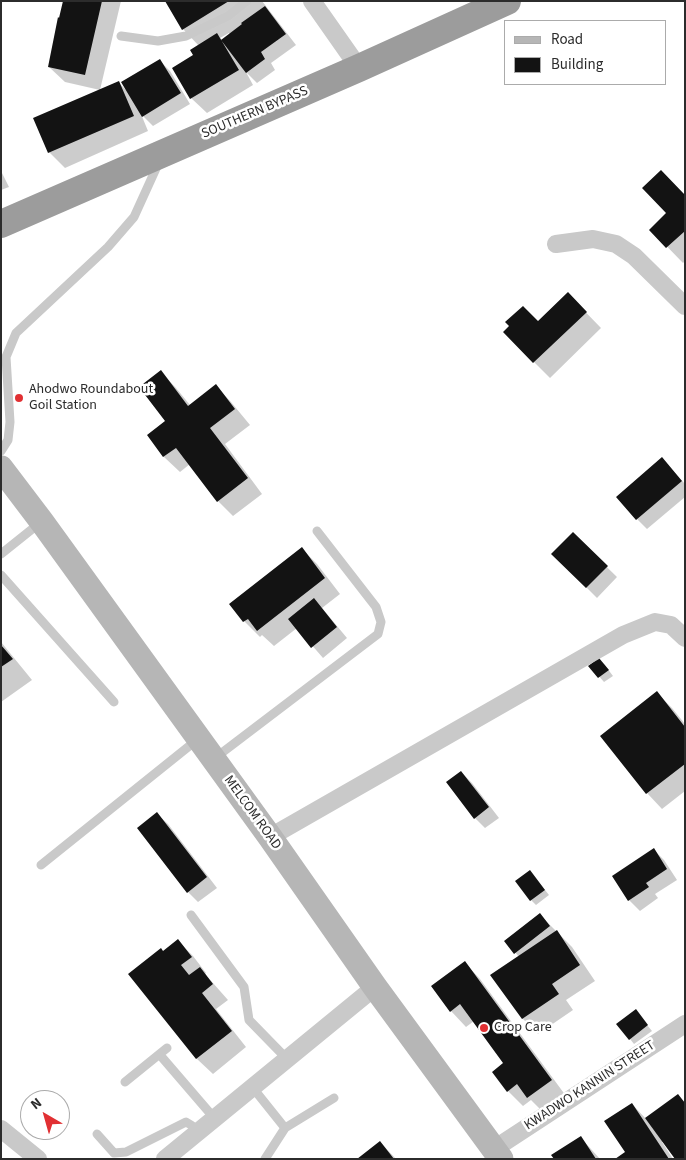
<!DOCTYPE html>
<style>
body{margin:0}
#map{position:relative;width:686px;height:1160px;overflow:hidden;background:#fff;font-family:"Source Sans 3",sans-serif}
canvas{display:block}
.frame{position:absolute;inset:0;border:2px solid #2c2c2c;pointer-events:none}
.legend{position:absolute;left:504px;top:20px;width:162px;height:65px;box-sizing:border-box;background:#fff;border:1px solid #ababab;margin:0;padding:6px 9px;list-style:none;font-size:15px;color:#2c2c2c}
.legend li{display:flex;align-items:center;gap:10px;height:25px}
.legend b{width:25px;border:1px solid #ababab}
.north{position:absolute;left:20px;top:1090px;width:50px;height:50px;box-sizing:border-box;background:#fff;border:1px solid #ababab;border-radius:50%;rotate:322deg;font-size:14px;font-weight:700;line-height:20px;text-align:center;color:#2c2c2c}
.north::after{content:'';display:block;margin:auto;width:18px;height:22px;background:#e13033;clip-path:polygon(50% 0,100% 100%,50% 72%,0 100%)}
</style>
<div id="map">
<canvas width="686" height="1160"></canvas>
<div class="frame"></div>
<ul class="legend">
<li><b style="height:6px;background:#b6b6b6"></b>Road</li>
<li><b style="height:14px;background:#131313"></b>Building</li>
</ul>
<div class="north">N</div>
</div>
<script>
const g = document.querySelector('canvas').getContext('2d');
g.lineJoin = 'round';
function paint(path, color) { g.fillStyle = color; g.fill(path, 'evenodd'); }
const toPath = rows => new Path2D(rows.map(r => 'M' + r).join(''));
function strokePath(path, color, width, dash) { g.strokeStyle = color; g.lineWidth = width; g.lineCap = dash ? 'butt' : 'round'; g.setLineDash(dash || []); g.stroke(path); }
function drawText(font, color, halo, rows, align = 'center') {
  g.font = font + ' "Source Sans 3",sans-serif'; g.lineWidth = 5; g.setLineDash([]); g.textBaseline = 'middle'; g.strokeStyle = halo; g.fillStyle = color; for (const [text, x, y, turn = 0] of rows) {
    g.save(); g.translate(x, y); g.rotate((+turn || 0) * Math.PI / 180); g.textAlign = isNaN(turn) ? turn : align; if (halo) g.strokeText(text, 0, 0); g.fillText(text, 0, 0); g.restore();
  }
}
paint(toPath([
 [64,1,121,1,100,90,118,82,127,91,160,61,170,71,190,104,153,126,141,114,148,131,65,168,49,152,100,90,65,82,49,67],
 [166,1,262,1,296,45,271,63,275,70,257,83,246,72,253,85,207,113,191,98,194,55,199,46,183,29],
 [229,33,230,35,222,40,220,38],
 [1,171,9,187,1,190],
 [685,196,685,261,683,263,651,230],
 [568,294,601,328,550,378,504,332,538,323],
 [161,372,176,388,190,405,216,386,231,402,250,425,225,444,262,494,233,516,218,501,190,464,180,472,164,457,148,435,167,421],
 [662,459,685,484,685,497,647,529,637,519],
 [573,534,617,577,597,598,553,554],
 [302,549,317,564,340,594,322,608,347,638,323,658,297,628,274,646,262,635,260,637,244,621],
 [1,642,32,680,1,702],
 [604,664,613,676,604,682,590,666],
 [657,693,672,708,685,724,685,791,662,809,647,793],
 [461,772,472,783,499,818,485,828,475,818],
 [157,814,168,824,217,888,198,902,188,892],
 [654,850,664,860,677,880,655,894,658,898,640,911,629,900],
 [530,871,549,895,536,905,531,900],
 [540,915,572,947,595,981,566,1000,573,1010,538,1034,522,1018,519,957,506,941],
 [178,941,193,956,206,973,205,974,228,1000,216,1009,246,1047,213,1074,197,1059,130,974],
 [465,963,480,979,566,1096,544,1113,531,1100,523,1106,508,1091,505,1064,474,1021,466,1027,451,1011],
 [638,1014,652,1031,634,1044,630,1039],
 [632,1104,646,1119,664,1141,662,1142,673,1159,617,1159,627,1153],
 [581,1138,600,1159,555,1159],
 [380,1142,396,1159,359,1159]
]), '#0003');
paint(toPath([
 [63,1,102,1,85,75,48,67,58,17,59,18],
 [165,1,229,1,182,30],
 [265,6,286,34,261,52,265,59,246,73,221,40,242,24,241,23],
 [217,33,239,70,190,99,172,68,193,55,190,50],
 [160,59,181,93,142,117,121,82],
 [119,81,134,116,48,153,33,118],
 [661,170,685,195,685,231,666,248,649,230,666,213,642,188],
 [568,292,587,312,533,363,503,332,509,326,505,322,523,306,538,321],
 [161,370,188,406,216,384,235,409,210,428,248,478,217,502,176,448,163,457,147,435,165,421,139,387],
 [662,457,682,481,636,520,616,497],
 [573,532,608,566,586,588,551,554],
 [302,547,325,578,257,631,248,619,243,622,229,604],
 [314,598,337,627,311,648,288,619],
 [1,645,13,659,1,667],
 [599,658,609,670,598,678,588,666],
 [657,691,685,727,685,764,646,794,600,736],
 [461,771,489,807,474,819,446,782],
 [157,812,207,877,187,893,137,828],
 [654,848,667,869,646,883,649,887,628,901,612,876],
 [530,870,545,890,530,901,515,881],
 [540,913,550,926,514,954,504,941],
 [557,930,580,965,552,984,559,994,522,1019,490,975],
 [178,939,192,957,181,965,189,975,200,967,213,984,202,993,232,1031,196,1059,128,974,161,948,163,951],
 [465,961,552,1080,527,1098,517,1084,507,1092,492,1072,503,1063,460,1004,450,1012,431,986],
 [636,1009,648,1025,629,1040,616,1024],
 [678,1094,685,1103,685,1159,675,1159,645,1118],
 [632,1103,669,1159,615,1159,625,1152,604,1121],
 [581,1136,596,1159,554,1159,551,1155],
 [380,1141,394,1159,357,1159]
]), '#131313');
strokePath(toPath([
 [121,36,158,41,186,36,228,16,247,1],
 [1,451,8,440,10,422,6,357,16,333,108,247,134,217,159,162],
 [1,554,41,522],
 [1,575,114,702],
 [215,758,378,634,381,622,376,607,317,531],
 [41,865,198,739],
 [191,915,244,987,249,1020,288,1060],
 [160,1055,215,1119],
 [125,1082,167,1048],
 [253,1088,285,1128,334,1098],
 [97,1134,114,1153,126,1152,186,1122,191,1125,199,1131],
 [265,1159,285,1128]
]), '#c9c9c9', 9);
strokePath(toPath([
 [312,1,359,68],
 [556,244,593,239,616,244,634,256,685,306],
 [270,837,623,635,655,622,671,625,685,638],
 [1,1129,38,1159],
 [494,1149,685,1024],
 [165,1159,375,987]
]), '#c9c9c9', 18);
strokePath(toPath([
 [1,468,42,522,270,837,375,987,501,1159]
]), '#b6b6b6', 25);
strokePath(toPath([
 [1,224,359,68,507,1]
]), '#9c9c9c', 28);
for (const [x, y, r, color] of [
 [19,398,5,"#e13033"],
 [484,1028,5,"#e13033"]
]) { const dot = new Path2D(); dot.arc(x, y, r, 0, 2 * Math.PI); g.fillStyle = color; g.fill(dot); strokePath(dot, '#fff', 2); }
drawText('14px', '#2c2c2c', '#fff', [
 ["SOUTHERN BYPASS",255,113,-23],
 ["MELCOM ROAD",252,813,54],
 ["KWADWO KANNIN STREET",590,1086,-33]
]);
drawText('14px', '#2c2c2c', '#fff', [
 ["Ahodwo Roundabout",29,390],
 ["Goil Station",29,406],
 ["Crop Care",494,1028]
], 'left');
</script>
